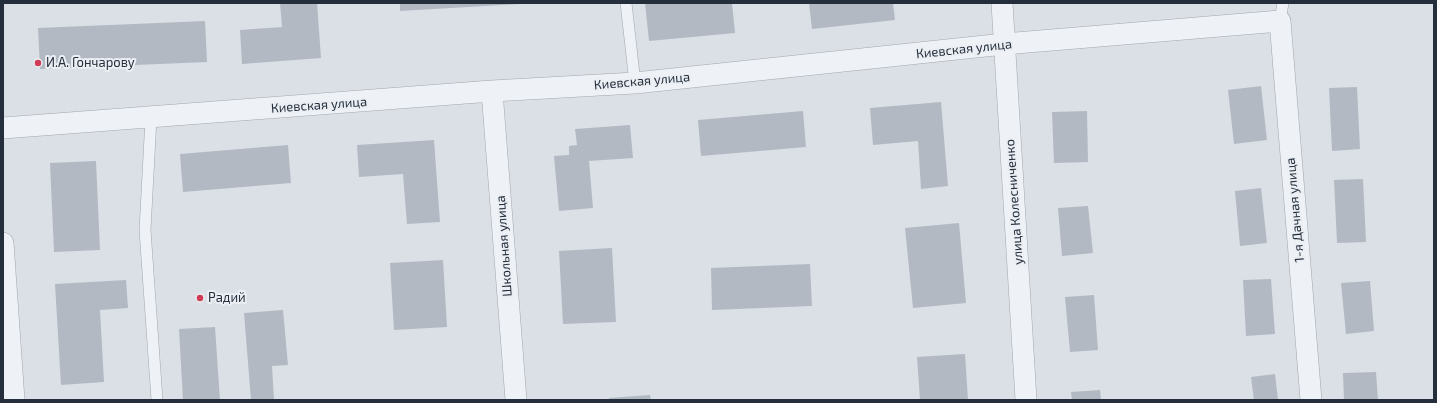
<!DOCTYPE html>
<meta charset="utf-8">
<style>
body{margin:0}
#map{position:relative;width:1437px;height:403px;overflow:hidden;background:#dbe0e6;font-family:"Exo 2",sans-serif}
canvas{display:block}
.frame{position:absolute;inset:0;border:4px solid #252f3c;pointer-events:none}
</style>
<div id="map">
<canvas width="1437" height="403"></canvas>
<div class="frame"></div>
</div>
<script>
const g = document.querySelector('canvas').getContext('2d');
g.lineJoin = 'round';
function paint(path, color) { g.fillStyle = color; g.fill(path, 'evenodd'); }
const toPath = rows => new Path2D(rows.map(r => 'M' + r).join(''));
function strokePath(path, color, width, dash) { g.strokeStyle = color; g.lineWidth = width; g.lineCap = dash ? 'butt' : 'round'; g.setLineDash(dash || []); g.stroke(path); }
function drawText(font, color, halo, rows, align = 'center') {
  g.font = font + ' "Exo 2",sans-serif'; g.lineWidth = 4; g.setLineDash([]); g.textBaseline = 'middle'; g.strokeStyle = halo; g.fillStyle = color; for (const [text, x, y, turn = 0] of rows) {
    g.save(); g.translate(x, y); g.rotate((+turn || 0) * Math.PI / 180); g.textAlign = isNaN(turn) ? turn : align; if (halo) g.strokeText(text, 0, 0); g.fillText(text, 0, 0); g.restore();
  }
}
paint(toPath([
 [280,3,317,3,321,58,242,64,240,30,282,27],
 [400,3,520,3,520,4,400,11],
 [645,3,732,3,735,33,649,41],
 [809,3,893,3,895,20,812,29],
 [205,21,207,62,40,69,38,28],
 [1261,86,1267,140,1234,144,1228,90],
 [1357,87,1360,149,1332,151,1329,88],
 [941,102,948,186,921,189,918,141,873,145,870,108],
 [803,111,806,147,701,156,698,120],
 [1087,111,1088,162,1054,163,1052,112],
 [630,125,633,158,589,161,593,208,559,211,554,156,569,155,569,146,577,145,575,129],
 [434,140,440,222,407,224,403,174,359,177,357,145],
 [288,145,291,183,183,192,180,154],
 [96,161,100,250,54,252,50,163],
 [1363,179,1366,242,1337,243,1334,180],
 [1261,188,1267,243,1240,246,1235,191],
 [1088,206,1093,253,1062,256,1058,208],
 [959,223,966,303,913,308,905,228],
 [612,248,616,322,563,324,559,251],
 [443,260,447,327,394,330,390,263],
 [810,264,812,306,712,310,711,268],
 [1271,279,1275,334,1246,336,1243,280],
 [126,280,128,308,100,310,104,382,61,385,55,284],
 [1370,281,1374,331,1346,334,1341,283],
 [1094,295,1098,350,1070,352,1065,297],
 [283,310,288,365,272,366,274,400,251,400,244,313],
 [215,327,220,400,183,400,179,329],
 [965,354,968,400,920,400,917,357],
 [1376,372,1378,400,1344,400,1343,373],
 [1275,374,1278,400,1254,400,1251,377],
 [1100,390,1101,400,1072,400,1071,392],
 [650,395,651,400,610,400,609,398]
]), '#b3b9c3');
const lane = toPath([
 [626,3,635,83],
 [1280,21,1283,3],
 [151,118,145,230,157,400]
]);
const street = toPath([
 [1002,3,1026,400],
 [492,91,516,400],
 [3,128,492,91,635,83,1004,44,1280,21,1311,400],
 [3,243,14,400]
]);
strokePath(lane, '#a1a7b0', 12);
strokePath(street, '#a1a7b0', 22);
strokePath(lane, '#eef1f5', 11);
strokePath(street, '#eef1f5', 21);
for (const [x, y, r, color] of [
 [38,63,4,"#d03c58"],
 [200,298,4,"#d03c58"]
]) { const dot = new Path2D(); dot.arc(x, y, r, 0, 2 * Math.PI); g.fillStyle = color; g.fill(dot); strokePath(dot, '#ebeff4', 1.5); }
drawText('13px', '#252f3c', '#ebeff4', [
 ["Киевская улица",964,49,-6],
 ["Киевская улица",642,81,-5],
 ["Киевская улица",319,105,-4],
 ["улица Колесниченко",1014,202,-94],
 ["1-я Дачная улица",1295,210,-95],
 ["Школьная улица",504,246,-94]
]);
drawText('13px', '#252f3c', '#ebeff4', [
 ["И.А. Гончарову",46,63],
 ["Радий",208,298]
], 'left');
</script>
